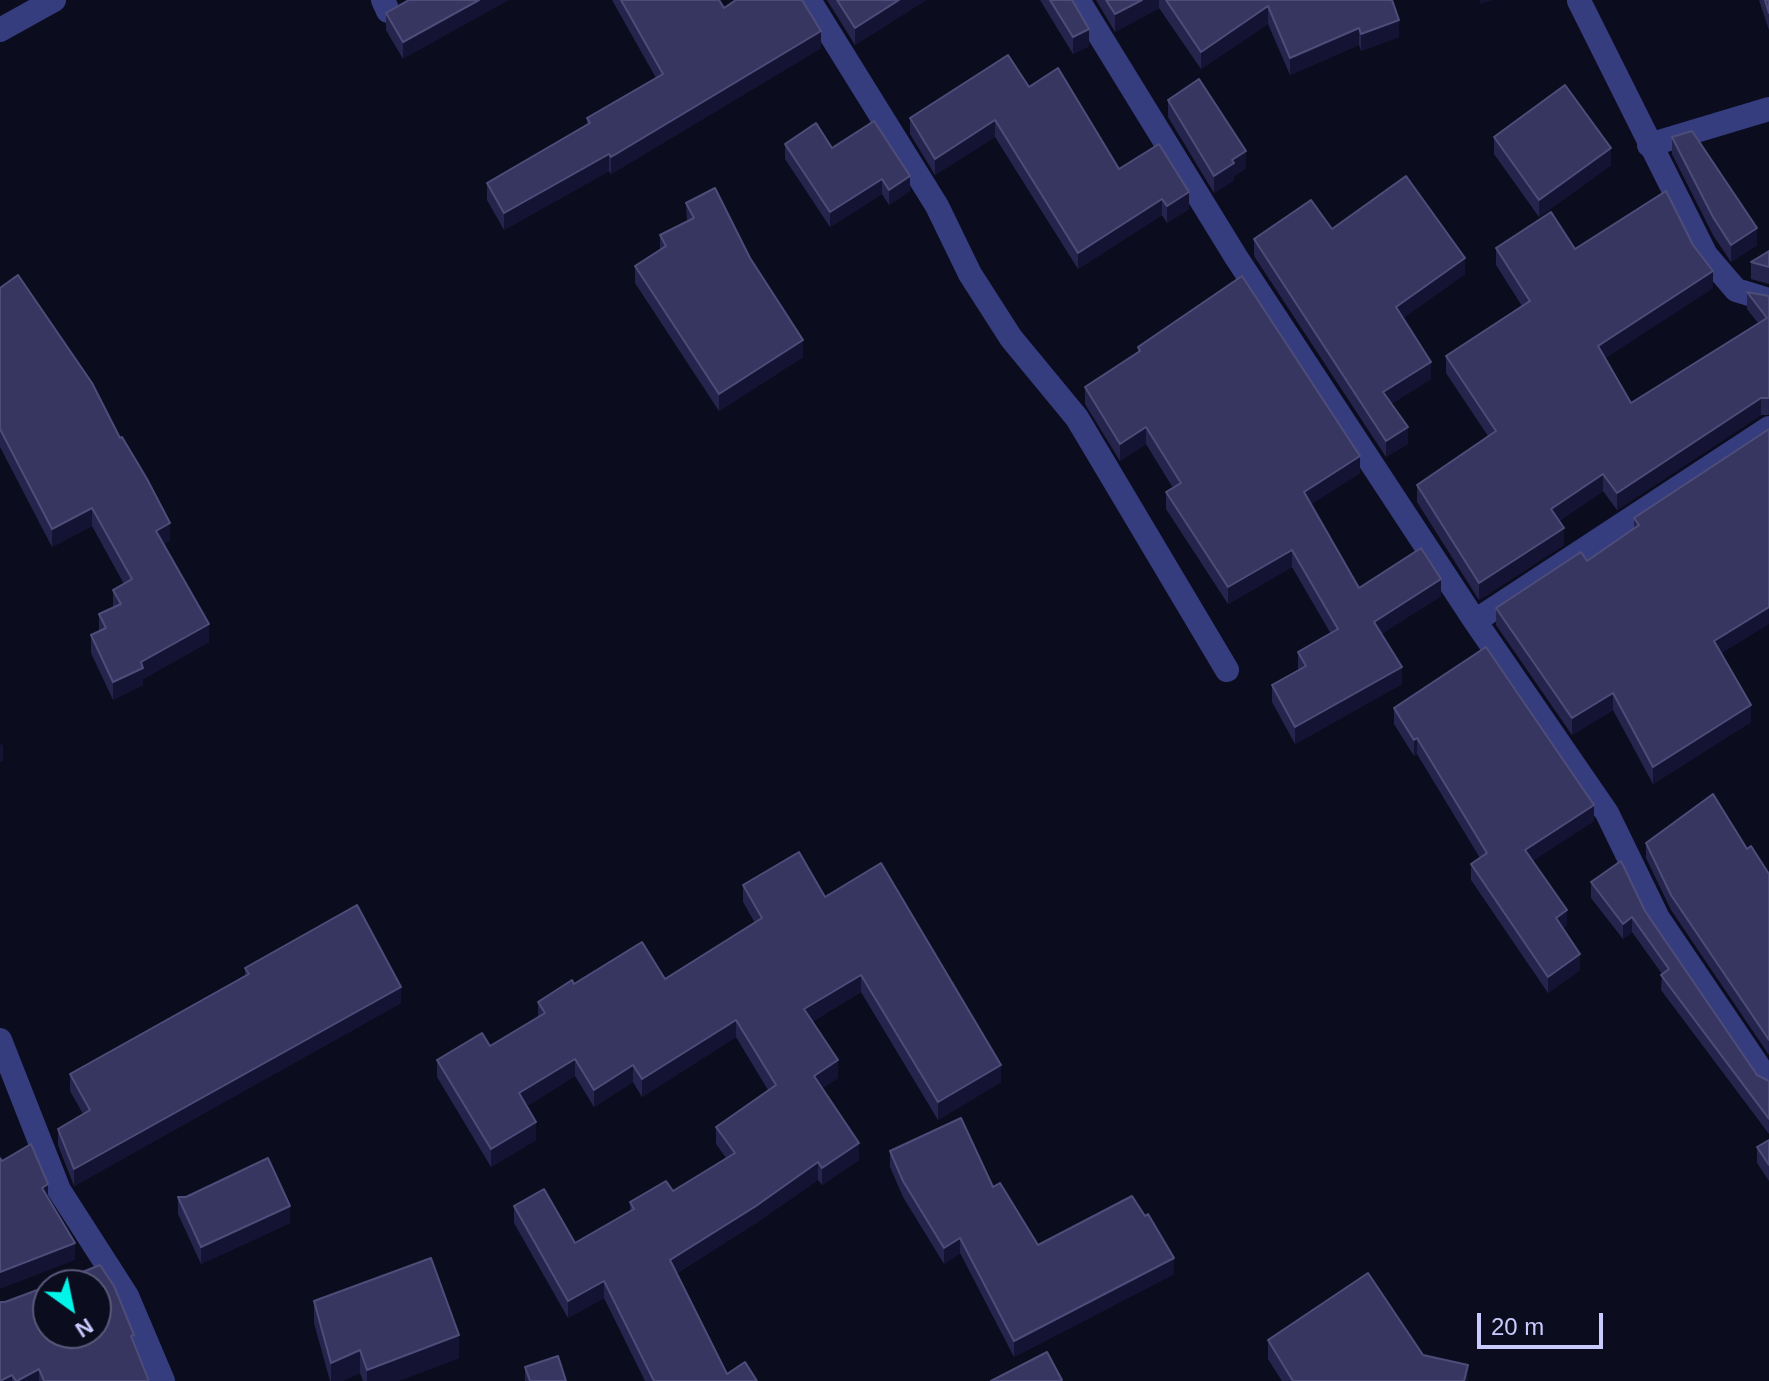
<!DOCTYPE html>
<style>
body{margin:0}
#map{position:relative;width:1769px;height:1381px;overflow:hidden;background:#0c0c1f;font-family:Arial,sans-serif}
canvas{display:block}
.north{position:absolute;left:32px;top:1269px;width:80px;height:80px;box-sizing:border-box;background:#0c0c1f;border:2px solid #585879;border-radius:50%;rotate:147deg;font-size:22px;font-weight:700;line-height:32px;text-align:center;color:#c9cbff}
.north::after{content:'';display:block;margin:auto;width:28px;height:36px;background:#00f4e8;clip-path:polygon(50% 0,100% 100%,50% 72%,0 100%)}
.scale{position:absolute;left:1477px;top:1313px;width:126px;height:36px;box-sizing:border-box;border:4px solid #c9cbff;border-top:0;padding-left:10px;font-size:24px;line-height:28px;white-space:nowrap;color:#c9cbff;-webkit-text-stroke:6px #0c0c1f;paint-order:stroke}
</style>
<div id="map">
<canvas width="1769" height="1381"></canvas>
<div class="north">N</div>
<div class="scale">20 m</div>
</div>
<script>
const g = document.querySelector('canvas').getContext('2d');
g.lineJoin = 'round';
const toPath = rows => new Path2D(rows.map(r => 'M' + r).join(''));
function strokePath(path, color, width, dash) { g.strokeStyle = color; g.lineWidth = width; g.lineCap = dash ? 'butt' : 'round'; g.setLineDash(dash || []); g.stroke(path); }
function paint(path, color) { g.fillStyle = color; g.fill(path, 'evenodd'); }
strokePath(toPath([
 [383,0,388,11],
 [809,0,937,206,970,274,1011,338,1077,418,1227,670],
 [1078,0,1236,257,1475,621,1607,813,1658,918,1769,1082],
 [1579,1,1706,255,1736,290,1769,300],
 [0,30,54,0],
 [1649,145,1769,109],
 [1475,621,1769,428],
 [0,1040,59,1190,127,1296,163,1381]
]), '#353d7f', 24);
paint(toPath([
 [409,0,403,59,386,30,386,13],
 [612,0,719,0,724,8,821,48,611,174,609,171,504,230,487,200,487,183,587,124,587,118,656,78],
 [827,0,926,0,855,45],
 [1040,0,1072,0,1089,46,1073,54],
 [1096,0,1392,0,1399,37,1361,51,1359,45,1290,75,1268,24,1201,69,1159,8,1115,32],
 [1759,0,1769,0,1769,30],
 [1029,87,1119,169,1189,209,1167,223,1162,215,1078,269,995,137,935,175,910,134,910,118],
 [1168,100,1246,168,1234,176,1234,180,1214,193,1168,117],
 [1494,137,1611,165,1539,217,1494,154],
 [1672,137,1757,245,1731,262,1713,235,1672,154],
 [785,144,832,148,910,191,889,205,882,194,830,227,785,159],
 [686,203,750,258,803,357,719,411,635,283,635,266,660,250,660,235,687,221],
 [1332,229,1465,274,1403,318,1431,379,1391,404,1408,444,1386,457,1254,256,1254,239],
 [1496,248,1575,249,1713,288,1605,358,1631,403,1758,323,1747,309,1747,292,1769,296,1769,415,1761,415,1617,510,1603,491,1559,521,1564,545,1479,600,1417,502,1417,485,1488,436,1446,373,1446,356,1522,306,1496,265],
 [1769,251,1769,284,1751,279,1751,262],
 [0,288,170,541,164,544,209,642,143,679,143,685,113,700,91,653,91,635,99,631,99,614,113,607,113,590,124,584,92,526,52,547,0,447],
 [1138,347,1360,473,1311,504,1359,588,1441,596,1381,634,1402,684,1295,744,1272,702,1272,685,1298,670,1298,652,1331,634,1292,567,1228,604,1166,509,1166,492,1173,488,1146,444,1120,461,1085,404,1085,387,1138,353],
 [1634,518,1721,654,1751,722,1653,784,1613,710,1572,735,1496,625,1496,608,1587,561,1634,528],
 [1394,708,1594,821,1532,861,1567,925,1563,928,1580,970,1548,993,1471,880,1471,864,1480,858,1417,754,1414,756,1394,724],
 [1646,843,1747,849,1769,874,1769,1055,1671,910,1646,858],
 [1591,882,1645,911,1757,1075,1769,1081,1769,1134,1661,990,1662,974,1632,932,1623,939,1591,898],
 [743,885,825,897,1001,1082,938,1120,861,992,813,1021,838,1078,822,1088,859,1160,822,1185,818,1180,756,1223,677,1273,727,1374,757,1381,645,1381,604,1298,568,1318,514,1223,514,1206,575,1243,630,1211,630,1202,673,1191,726,1158,716,1144,716,1127,768,1090,736,1037,642,1097,633,1082,594,1107,575,1076,527,1106,536,1140,491,1167,437,1077,437,1060,490,1046,538,1018,538,1002,574,984,665,979,755,923,743,902],
 [245,968,401,1003,74,1186,58,1145,58,1129,83,1114,70,1091,70,1074,245,975],
 [1769,1140,1769,1181,1757,1163,1757,1147],
 [890,1151,993,1187,1038,1245,1145,1216,1174,1274,1014,1357,960,1253,944,1264,903,1197,890,1167],
 [178,1197,186,1197,290,1223,201,1264,178,1214],
 [314,1301,459,1358,398,1381,363,1381,360,1373,342,1381,330,1381,314,1323],
 [0,1302,134,1344,149,1381,0,1381],
 [1268,1340,1423,1355,1468,1381,1282,1381,1268,1359],
 [525,1367,566,1381,525,1381]
]), '#25244d');
paint(toPath([
 [479,0,509,0,403,59,403,42],
 [899,0,926,0,855,45,855,28],
 [1142,0,1159,0,1159,8,1115,32,1115,14],
 [1480,0,1493,0,1480,4],
 [1268,6,1268,24,1201,69,1201,52],
 [1399,20,1399,37,1361,51,1361,34],
 [1359,28,1359,45,1290,75,1290,58],
 [1089,29,1089,46,1073,54,1073,37],
 [821,31,821,48,611,174,611,157],
 [995,120,995,137,935,175,935,159],
 [1611,148,1611,165,1539,217,1539,200],
 [1246,151,1246,168,1234,176,1234,180,1214,193,1214,176,1232,160],
 [609,154,609,171,504,230,504,213],
 [910,176,910,191,889,205,889,190],
 [882,179,882,194,830,227,830,212],
 [1189,192,1189,209,1167,223,1167,206],
 [1162,199,1162,215,1078,269,1078,253],
 [1757,228,1757,245,1731,262,1731,245],
 [1465,258,1465,274,1396,323,1396,307],
 [1713,271,1713,288,1598,363,1598,346],
 [803,340,803,357,719,411,719,394],
 [1431,362,1431,379,1383,409,1383,392],
 [1761,398,1761,415,1617,510,1617,493],
 [1146,427,1146,444,1120,461,1120,444],
 [1408,427,1408,444,1386,457,1386,441],
 [1360,456,1360,473,1304,509,1304,492],
 [1603,474,1603,491,1551,526,1551,509],
 [92,508,92,526,52,547,52,529],
 [170,523,170,541,156,549,156,531],
 [1564,528,1564,545,1479,600,1479,583],
 [1292,550,1292,567,1228,604,1228,587],
 [1441,579,1441,596,1374,639,1374,622],
 [1769,607,1769,624,1714,658,1714,641],
 [209,624,209,642,143,679,143,685,113,700,113,682,141,662],
 [1402,667,1402,684,1295,744,1295,727],
 [1613,693,1613,710,1572,735,1572,718],
 [1751,705,1751,722,1653,784,1653,767],
 [1417,738,1417,754,1414,756,1414,740],
 [3,744,3,761,0,762,0,745],
 [1594,805,1594,821,1525,866,1525,850],
 [1567,910,1567,925,1556,933,1556,918],
 [1632,917,1632,932,1623,939,1623,924],
 [1580,954,1580,970,1548,993,1548,977],
 [861,975,861,992,804,1026,804,1009],
 [401,987,401,1003,74,1186,74,1169],
 [736,1020,736,1037,642,1097,642,1079],
 [575,1059,575,1076,519,1111,519,1093],
 [838,1060,838,1078,814,1093,814,1076],
 [633,1065,633,1082,594,1107,594,1090],
 [1001,1065,1001,1082,938,1120,938,1102],
 [536,1122,536,1140,491,1167,491,1149],
 [859,1143,859,1160,822,1185,822,1168],
 [818,1162,818,1180,756,1223,670,1277,670,1260],
 [48,1184,48,1201,42,1188],
 [290,1206,290,1223,201,1264,201,1247],
 [960,1238,960,1253,944,1264,944,1248],
 [75,1243,75,1260,0,1289,0,1272],
 [1174,1258,1174,1274,1014,1357,1014,1341],
 [604,1281,604,1298,568,1318,568,1301],
 [459,1335,459,1358,398,1381,367,1381,367,1370],
 [360,1350,360,1373,342,1381,331,1381,331,1363],
 [1468,1365,1468,1381,1464,1381],
 [39,1369,39,1381,17,1381],
 [12,1375,12,1381,0,1381]
]), '#141333');
const building = toPath([
 [409,0,479,0,403,42,386,13,409,0],
 [621,0,719,0,724,8,736,0,802,0,821,31,611,157,609,154,504,213,487,183,590,123,587,118,663,74,621,0],
 [837,0,899,0,855,28,837,0],
 [1050,0,1072,0,1089,29,1073,37,1050,0],
 [1106,0,1142,0,1115,14,1106,0],
 [1166,0,1392,0,1399,20,1361,34,1359,28,1290,58,1268,6,1201,52,1166,0],
 [1765,0,1769,0,1769,13,1765,0],
 [1008,55,1029,87,1058,68,1119,169,1159,144,1189,192,1167,206,1162,199,1078,253,995,120,935,159,910,118,1008,55],
 [1199,79,1246,151,1232,160,1234,163,1214,176,1168,100,1199,79],
 [1565,85,1611,148,1539,200,1494,137,1565,85],
 [874,121,910,176,889,190,882,179,830,212,785,144,816,123,832,148,874,121],
 [1692,131,1757,228,1731,245,1713,217,1672,137,1692,131],
 [1406,176,1465,258,1396,307,1431,362,1383,392,1408,427,1386,441,1254,239,1311,200,1332,229,1406,176],
 [715,188,750,258,803,340,719,394,635,266,666,246,660,235,694,218,686,203,715,188],
 [1666,191,1693,245,1713,271,1598,346,1631,403,1767,318,1747,292,1769,296,1769,398,1761,398,1617,493,1603,474,1551,509,1564,528,1479,583,1417,485,1496,431,1446,356,1530,301,1496,248,1551,212,1575,249,1666,191],
 [1769,251,1769,267,1751,262,1769,251],
 [18,275,92,383,120,438,122,437,147,479,170,523,156,531,209,624,141,662,143,668,113,682,91,635,106,628,99,614,121,604,113,590,132,579,92,508,52,529,0,429,0,288,18,275],
 [1242,276,1360,456,1304,492,1359,588,1421,548,1441,579,1374,622,1402,667,1295,727,1272,685,1306,666,1298,652,1338,629,1292,550,1228,587,1166,492,1181,483,1146,427,1120,444,1085,387,1140,351,1138,347,1242,276],
 [1769,429,1769,607,1714,641,1751,705,1653,767,1613,693,1572,718,1496,608,1581,552,1587,561,1639,525,1634,518,1769,429],
 [1486,647,1594,805,1525,850,1567,910,1556,918,1580,954,1548,977,1471,864,1487,853,1417,738,1414,740,1394,708,1486,647],
 [1713,794,1747,849,1751,846,1769,874,1769,1040,1671,895,1646,843,1713,794],
 [799,852,825,897,881,863,1001,1065,938,1102,861,975,804,1009,838,1060,814,1076,859,1143,822,1168,818,1162,756,1206,670,1260,727,1374,745,1362,757,1381,654,1381,604,1281,568,1301,514,1206,544,1189,575,1243,634,1209,630,1202,666,1181,673,1191,735,1153,716,1127,776,1085,736,1020,642,1079,633,1065,594,1090,575,1059,519,1093,536,1122,491,1149,437,1060,482,1033,490,1046,545,1013,538,1002,572,980,574,984,642,942,665,979,762,918,743,885,799,852],
 [1621,861,1645,911,1757,1075,1769,1081,1769,1119,1661,975,1669,969,1632,917,1623,924,1591,882,1621,861],
 [357,905,401,987,74,1169,58,1129,90,1110,70,1074,249,974,245,968,357,905],
 [961,1118,993,1187,1000,1183,1038,1245,1132,1196,1145,1216,1148,1214,1174,1258,1014,1341,960,1238,944,1248,903,1181,890,1151,961,1118],
 [1769,1140,1769,1165,1757,1147,1769,1140],
 [31,1144,48,1184,42,1188,75,1243,0,1272,0,1158,2,1161,31,1144],
 [268,1158,290,1206,201,1247,178,1197,186,1197,268,1158],
 [431,1258,459,1335,367,1370,360,1350,331,1363,314,1301,431,1258],
 [100,1265,114,1286,134,1335,131,1336,149,1381,44,1381,39,1369,17,1381,16,1381,12,1375,0,1381,0,1302,5,1302,48,1286,48,1333,96,1333,96,1285,50,1285,100,1265],
 [1368,1273,1423,1355,1468,1365,1464,1381,1293,1381,1268,1340,1368,1273],
 [1047,1352,1062,1380,1059,1381,991,1381,1047,1352],
 [558,1356,566,1381,530,1381,525,1367,558,1356]
]);
paint(building, '#373660');
strokePath(building, '#4e4d79', 2);
</script>
